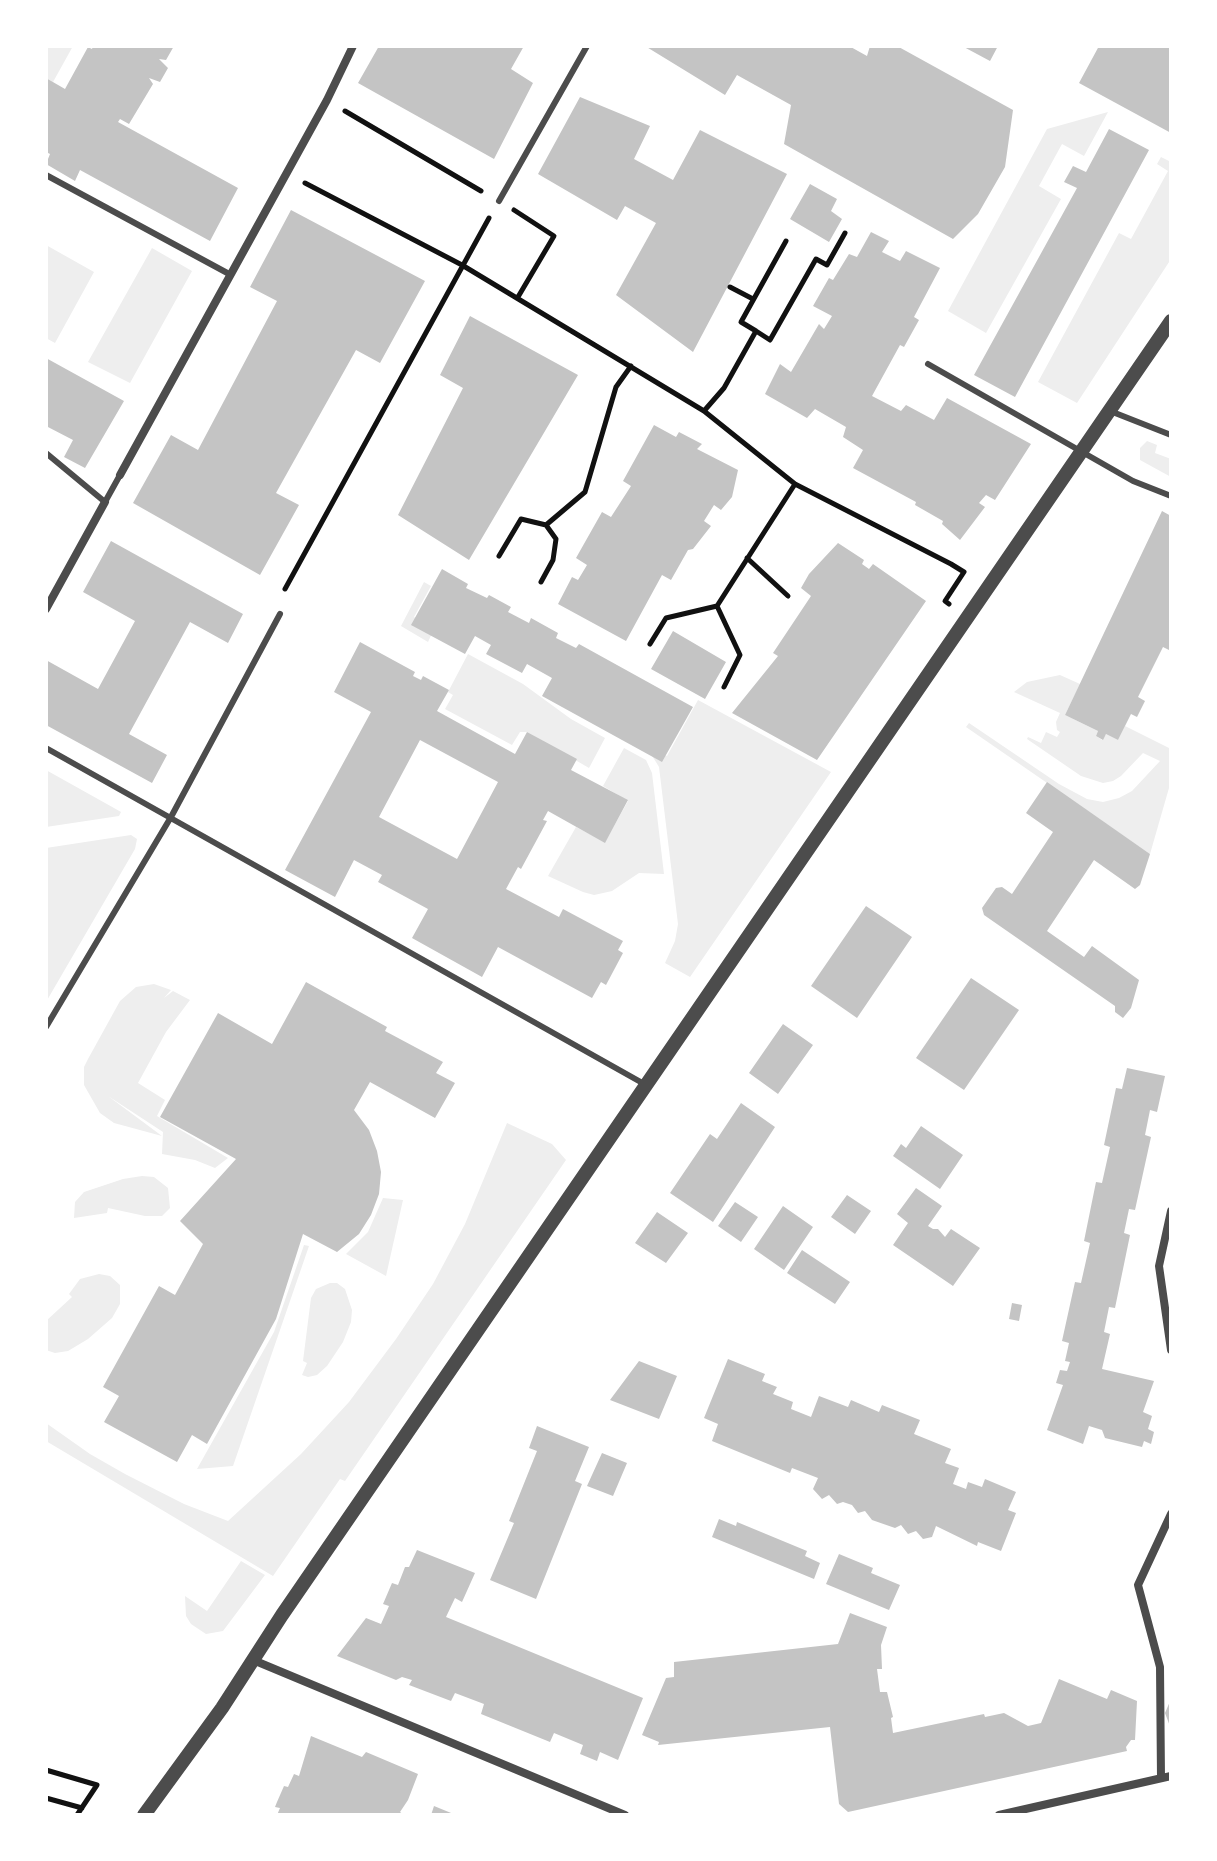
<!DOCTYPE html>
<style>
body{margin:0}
#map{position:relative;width:1217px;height:1861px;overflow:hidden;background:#fff;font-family:Montserrat,sans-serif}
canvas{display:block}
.frame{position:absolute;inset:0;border:48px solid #fff;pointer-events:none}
</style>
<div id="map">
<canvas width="1217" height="1861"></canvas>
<div class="frame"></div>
</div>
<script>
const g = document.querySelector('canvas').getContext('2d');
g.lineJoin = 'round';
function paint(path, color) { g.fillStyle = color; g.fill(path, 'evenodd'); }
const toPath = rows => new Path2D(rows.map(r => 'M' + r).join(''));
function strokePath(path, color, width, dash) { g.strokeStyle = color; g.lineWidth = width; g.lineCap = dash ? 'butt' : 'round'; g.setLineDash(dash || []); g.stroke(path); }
paint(toPath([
 [46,46,73,46,53,82,46,78],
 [1108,112,1084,156,1062,144,1039,186,1061,199,986,333,948,311,1047,129],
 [1161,157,1171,162,1171,259,1077,403,1038,382,1119,233,1131,239,1168,171,1157,164],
 [46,245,94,272,55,343,46,338],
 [152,248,192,271,130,383,88,362],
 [1147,441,1157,445,1155,453,1171,459,1171,477,1140,460,1140,448],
 [424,582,431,586,414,617,434,629,428,642,401,626],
 [468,654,523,684,571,719,605,738,589,768,527,732,520,732,512,745,445,709,453,695,448,692],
 [1060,675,1080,684,1065,715,1098,731,1096,736,1102,740,1106,734,1118,740,1125,726,1171,749,1171,781,1150,854,966,727,969,723,1059,784,1087,799,1103,802,1119,798,1132,791,1160,761,1143,753,1121,776,1113,781,1103,783,1081,776,1027,739,1028,737,1041,743,1046,732,1057,737,1060,732,1057,730,1056,722,1060,713,1014,692,1027,682],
 [698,700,831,772,690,977,665,963,675,941,678,924,659,767,651,754,630,736,667,756],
 [624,748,646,760,652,773,664,874,639,873,612,891,594,895,583,892,548,876,576,827,605,842,628,801,603,786],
 [46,770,114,808,121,812,119,816,46,827],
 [131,835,137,839,135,849,46,1002,46,848],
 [154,984,171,990,164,998,173,991,190,1000,166,1032,138,1083,165,1100,157,1116,228,1158,215,1168,195,1160,162,1154,163,1132,108,1096,162,1136,114,1123,100,1113,84,1085,84,1067,88,1059,120,1001,136,987],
 [507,1123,552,1144,566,1160,345,1481,340,1479,273,1576,46,1441,46,1423,90,1454,125,1474,184,1504,228,1521,301,1454,349,1402,396,1339,433,1284,465,1224],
 [142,1176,154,1177,168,1188,170,1208,162,1216,145,1216,108,1208,107,1213,74,1218,75,1202,84,1192,123,1179],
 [383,1198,403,1200,386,1276,346,1254,368,1232],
 [304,1245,309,1246,233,1466,197,1469,274,1332],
 [99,1274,110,1276,120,1285,120,1304,112,1318,88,1339,68,1351,55,1353,46,1350,46,1321,72,1297,69,1294,80,1279],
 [330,1283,337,1283,345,1289,352,1310,351,1322,343,1342,327,1366,317,1375,308,1377,302,1375,307,1363,303,1361,311,1298,316,1289],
 [241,1561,265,1575,223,1631,206,1634,191,1624,186,1616,185,1596,207,1611]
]), '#eee');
paint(toPath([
 [93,46,174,46,166,60,159,59,168,68,160,82,149,78,153,84,129,124,120,119,118,122,238,188,210,241,80,170,75,181,46,164,50,154,46,152,46,78,65,89,88,47,92,49],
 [379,46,524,46,511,69,533,83,494,159,358,83],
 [645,46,849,46,867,56,870,46,897,46,1013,110,1005,167,978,214,953,239,784,144,791,105,737,75,725,95],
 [962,46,998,46,990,61],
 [1099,46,1171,46,1171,133,1079,83],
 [580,97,650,126,634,159,673,180,700,130,787,174,693,352,616,295,656,223,625,206,617,220,538,174],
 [1109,129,1149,150,1015,397,974,375,1077,188,1064,182,1073,166,1086,172],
 [810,184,837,199,831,211,842,219,829,242,790,219],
 [291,210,425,281,380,363,356,350,276,493,299,505,260,575,133,503,171,435,198,450,277,301,250,287],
 [871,232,889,241,882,252,900,261,906,251,940,268,914,317,919,320,904,347,900,345,872,396,901,411,906,405,934,420,947,398,1031,444,995,500,986,495,979,503,985,507,960,540,942,524,943,521,915,505,916,502,853,468,863,450,843,437,846,427,815,409,807,418,765,394,780,364,791,372,819,324,824,329,832,316,813,306,829,278,833,280,849,254,857,257],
 [470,316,578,375,469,560,398,515,463,388,440,375],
 [46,358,124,401,85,468,64,457,73,440,46,426],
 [654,425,676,437,679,432,702,444,697,449,738,470,732,497,721,510,714,505,704,521,711,526,693,549,688,550,671,580,662,575,626,641,558,604,572,577,578,580,587,565,576,558,602,512,611,517,631,486,623,481],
 [1162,511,1171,516,1171,646,1169,650,1163,647,1138,697,1145,701,1137,717,1131,714,1118,740,1106,734,1103,740,1096,736,1098,731,1065,715],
 [111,541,243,614,228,643,190,622,129,734,167,755,152,783,46,725,46,660,98,689,135,621,83,592],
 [838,543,864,560,862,564,869,569,873,564,926,601,817,760,732,713,778,656,773,653,811,596,801,588,809,574],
 [442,569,468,584,466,588,487,598,489,595,511,607,508,612,529,623,531,618,558,633,556,638,576,648,579,644,693,707,662,762,542,696,552,678,527,664,522,673,486,654,491,645,475,636,465,654,411,625],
 [673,631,726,662,705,699,651,669],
 [360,642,415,672,413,676,421,680,423,676,449,690,437,711,515,754,527,732,577,759,571,770,628,800,605,843,548,811,543,820,547,821,521,869,518,867,506,889,559,917,563,909,623,941,618,950,623,953,606,985,601,982,592,998,498,947,482,977,412,938,428,909,378,882,382,875,354,860,335,897,285,870,371,712,334,692],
 [420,740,498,782,457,859,379,817],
 [1047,782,1150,854,1140,885,1135,889,1094,860,1047,931,1084,957,1092,946,1139,980,1131,1008,1123,1018,1115,1012,1115,1006,984,915,982,908,996,888,1002,887,1012,894,1053,832,1026,813],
 [866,906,912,937,857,1018,811,986],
 [971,978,1019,1010,964,1090,916,1058],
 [306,982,387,1027,385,1031,443,1062,436,1073,455,1083,435,1118,370,1082,354,1110,369,1130,377,1151,381,1172,379,1194,371,1215,359,1234,337,1252,303,1234,276,1319,207,1444,192,1435,177,1462,104,1422,119,1396,103,1387,159,1286,175,1295,203,1244,180,1221,236,1159,160,1117,218,1013,272,1044],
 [783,1024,813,1045,778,1094,749,1073],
 [1127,1068,1165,1076,1157,1112,1150,1110,1145,1135,1151,1137,1135,1210,1129,1209,1124,1233,1130,1235,1115,1308,1109,1307,1104,1332,1110,1334,1102,1369,1154,1381,1143,1412,1152,1416,1148,1429,1154,1432,1151,1444,1144,1441,1142,1447,1105,1438,1102,1430,1089,1426,1083,1444,1047,1430,1063,1385,1056,1383,1060,1370,1067,1371,1070,1362,1065,1361,1069,1343,1062,1341,1075,1282,1081,1283,1090,1243,1084,1241,1096,1182,1102,1183,1110,1147,1104,1145,1116,1088,1122,1089],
 [741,1103,775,1127,713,1222,670,1193,710,1134,717,1139],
 [921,1126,963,1155,940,1189,893,1156,901,1144,906,1148],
 [916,1188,942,1206,928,1226,933,1229,938,1229,945,1237,951,1229,980,1248,953,1286,893,1245,908,1223,897,1214],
 [847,1195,871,1211,855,1234,831,1217],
 [735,1202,758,1217,741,1242,718,1226],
 [783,1206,813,1227,784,1270,754,1249],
 [657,1212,688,1233,666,1263,635,1243],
 [802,1250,850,1282,835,1304,787,1273],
 [1012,1303,1022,1305,1019,1321,1009,1319],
 [728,1359,765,1374,762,1381,777,1387,773,1394,793,1402,791,1409,811,1417,819,1396,848,1407,851,1400,879,1412,882,1405,920,1420,914,1434,951,1449,945,1463,959,1468,953,1484,966,1489,968,1482,982,1487,985,1479,1016,1492,1008,1510,1016,1513,1001,1551,978,1542,977,1546,936,1526,932,1537,923,1539,916,1531,908,1534,901,1525,895,1528,872,1520,865,1511,858,1513,852,1505,843,1502,837,1504,829,1495,822,1499,813,1489,818,1478,792,1468,790,1473,712,1441,718,1424,704,1418],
 [639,1361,677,1376,659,1419,610,1400],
 [537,1426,589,1447,575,1481,582,1484,536,1599,490,1580,514,1523,509,1521,537,1451,529,1448],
 [602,1453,627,1463,613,1496,587,1486],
 [719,1519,736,1526,737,1522,807,1551,805,1556,820,1563,814,1579,712,1537],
 [417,1550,475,1573,462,1602,455,1598,446,1617,643,1698,618,1760,600,1752,597,1761,580,1754,583,1745,554,1733,550,1742,481,1714,484,1704,455,1693,451,1701,409,1685,412,1680,402,1677,396,1680,337,1656,366,1618,381,1624,389,1606,383,1604,392,1583,398,1585,405,1567,409,1567],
 [839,1554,873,1568,871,1573,900,1585,889,1610,826,1584],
 [850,1613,887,1627,881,1645,882,1669,877,1669,880,1692,887,1692,893,1717,891,1718,893,1733,984,1714,985,1717,1004,1713,1028,1726,1041,1723,1059,1679,1107,1699,1111,1690,1137,1701,1135,1740,1131,1740,1126,1747,1127,1751,848,1812,839,1804,830,1727,658,1745,659,1742,642,1735,666,1678,674,1677,674,1662,838,1644],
 [1171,1699,1171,1729,1165,1713],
 [311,1736,362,1757,366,1752,418,1774,408,1800,400,1812,404,1815,277,1815,280,1808,275,1807,277,1802,284,1786,288,1787,294,1774,299,1776],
 [434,1806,456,1815,431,1815]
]), '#c4c4c4');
strokePath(toPath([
 [345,111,481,191],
 [305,183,462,265,704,411,795,484,951,564,964,572,945,601,949,604],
 [514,210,554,236,518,297],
 [730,287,753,299],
 [756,331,770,340,816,259,827,265,845,233],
 [704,411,724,388,756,331,741,322,786,241],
 [499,556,521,519,546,525,585,492,616,387,631,366],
 [747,558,788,596],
 [541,582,553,560,556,539,546,525],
 [285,589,489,218],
 [717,606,740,655,724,687],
 [650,644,666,618,717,606,795,484],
 [46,1770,97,1785,77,1815],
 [46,1798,82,1808]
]), '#111', 5);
strokePath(toPath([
 [46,175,231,275],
 [499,201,587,46],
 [928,364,1133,481,1171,496],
 [1110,411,1171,435],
 [46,453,105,502,120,475],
 [46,748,646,1085],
 [46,1027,171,817,280,614]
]), '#4c4c4c', 6);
strokePath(toPath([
 [120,475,327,100,353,46],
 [46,609,105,502],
 [1171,1211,1159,1266,1171,1350],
 [253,1660,625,1815],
 [1161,1778,1160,1667,1138,1585,1171,1514],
 [999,1815,1171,1776]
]), '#4c4c4c', 8);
strokePath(toPath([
 [144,1815,222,1708,282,1615,1171,321]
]), '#4c4c4c', 14);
</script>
